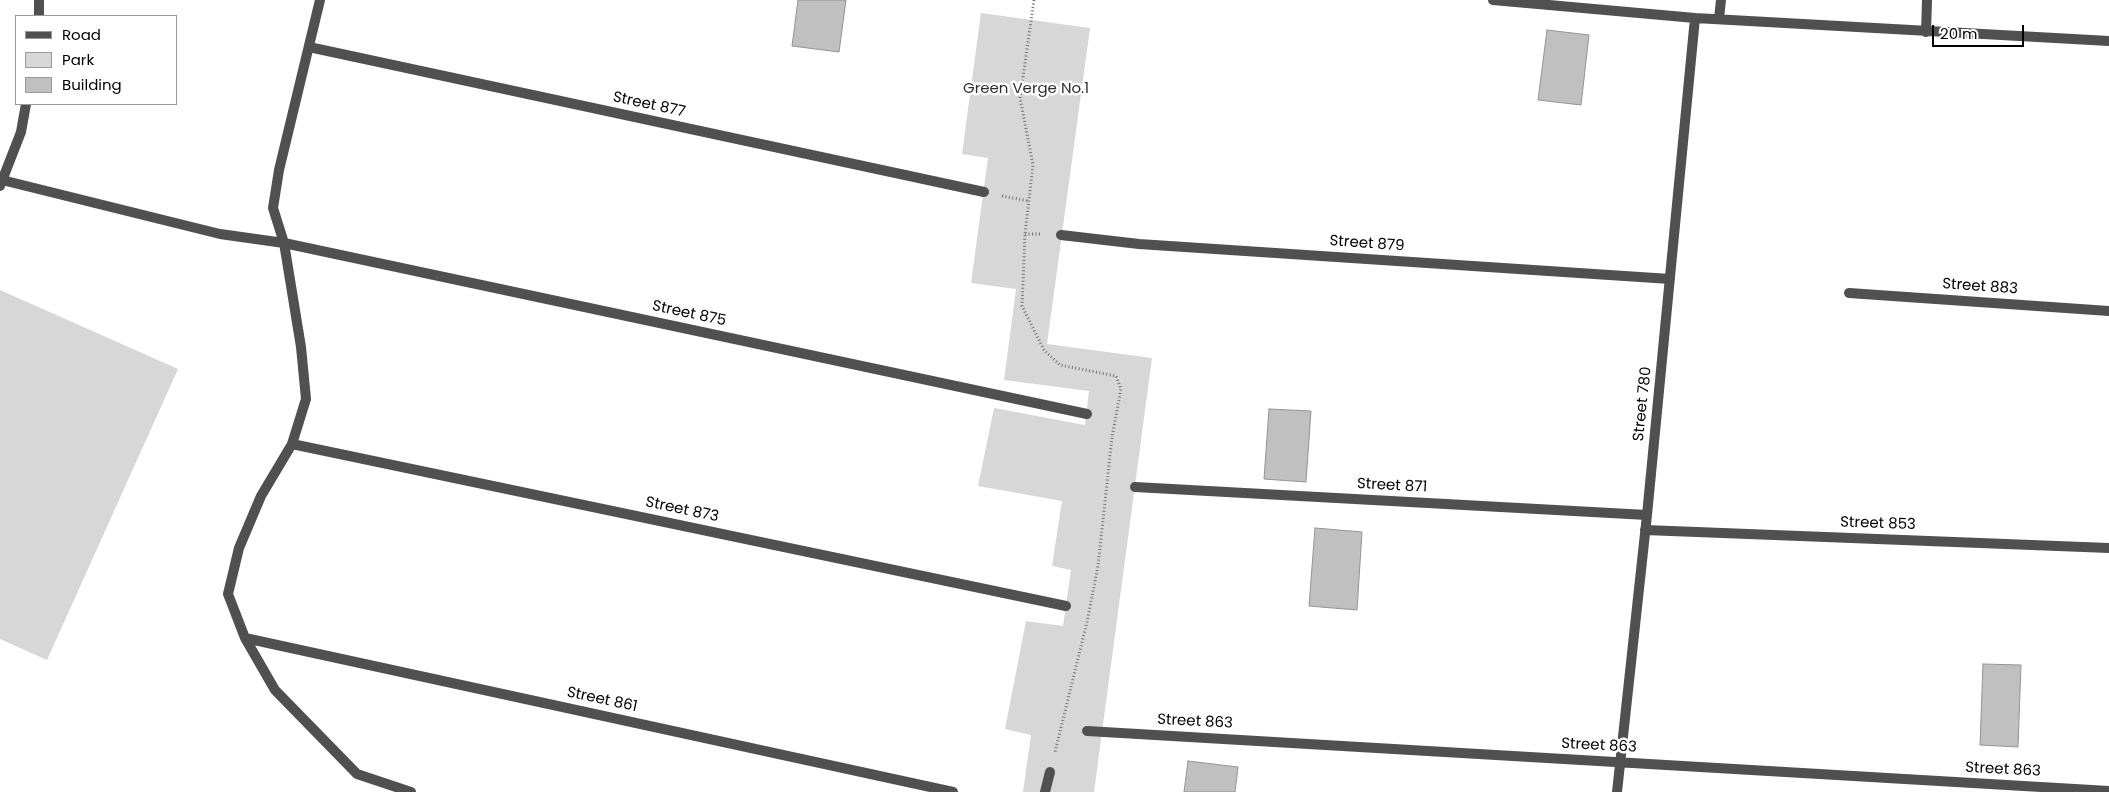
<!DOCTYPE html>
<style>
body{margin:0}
#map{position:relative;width:2109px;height:792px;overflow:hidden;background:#fff;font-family:Poppins,sans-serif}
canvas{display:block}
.legend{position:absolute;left:15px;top:15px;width:162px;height:90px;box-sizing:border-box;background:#fff;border:1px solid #999;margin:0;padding:6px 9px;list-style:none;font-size:15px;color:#000}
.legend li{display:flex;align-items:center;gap:10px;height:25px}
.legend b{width:25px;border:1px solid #999}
.scale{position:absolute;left:1932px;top:25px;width:92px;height:22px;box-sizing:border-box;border:2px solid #000;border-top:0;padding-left:6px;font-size:15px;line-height:18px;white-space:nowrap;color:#000;-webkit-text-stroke:4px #fff;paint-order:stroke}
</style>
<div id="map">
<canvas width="2109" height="792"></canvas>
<ul class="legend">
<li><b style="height:6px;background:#505050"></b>Road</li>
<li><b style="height:14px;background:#d7d7d7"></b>Park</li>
<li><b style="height:14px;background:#c0c0c0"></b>Building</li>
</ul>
<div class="scale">20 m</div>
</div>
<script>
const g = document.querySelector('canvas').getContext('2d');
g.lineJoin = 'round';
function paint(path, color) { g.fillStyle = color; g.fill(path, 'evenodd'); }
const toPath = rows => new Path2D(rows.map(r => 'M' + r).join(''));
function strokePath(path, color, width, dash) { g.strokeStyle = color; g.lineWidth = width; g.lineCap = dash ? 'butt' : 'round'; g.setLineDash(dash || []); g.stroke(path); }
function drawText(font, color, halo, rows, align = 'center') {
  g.font = font + ' Poppins,sans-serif'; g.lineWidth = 5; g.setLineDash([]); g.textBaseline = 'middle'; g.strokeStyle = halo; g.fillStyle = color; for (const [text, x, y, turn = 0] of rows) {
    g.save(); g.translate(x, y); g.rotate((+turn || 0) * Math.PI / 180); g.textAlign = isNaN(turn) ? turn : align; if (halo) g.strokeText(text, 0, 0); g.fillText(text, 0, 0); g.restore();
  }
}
paint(toPath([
 [981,13,1090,28,1047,344,1152,358,1094,792,1023,792,1031,735,1005,729,1026,621,1063,626,1071,570,1052,566,1062,501,978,486,994,408,1085,425,1089,391,1004,380,1016,289,971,283,988,158,962,154],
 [0,290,178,369,47,660,0,639]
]), '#d7d7d7');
const building = toPath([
 [798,0,846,0,839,52,792,46,798,0],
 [1547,30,1589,35,1581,105,1538,100,1547,30],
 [1269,409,1311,411,1306,482,1264,479,1269,409],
 [1315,528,1362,532,1357,610,1309,606,1315,528],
 [1983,664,2021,665,2018,747,1980,745,1983,664],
 [1188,761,1238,767,1235,792,1184,792,1188,761]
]);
paint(building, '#c0c0c0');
strokePath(building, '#949494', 1);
strokePath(toPath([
 [1034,0,1020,98,1033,165,1025,234,1022,306,1044,350,1060,365,1116,376,1121,389,1112,437,1098,566,1087,622,1055,752],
 [1002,196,1029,201],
 [1025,234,1042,234]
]), '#727272', 3, [1, 2.5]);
strokePath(toPath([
 [320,0,279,170,273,208,284,243,301,347,306,399,292,444,261,496,239,548,228,594,245,638,275,690,357,774,411,792],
 [1493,0,1695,18,2109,41],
 [39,16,39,0],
 [1719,19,1721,0],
 [1926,32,1927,0],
 [309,47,984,192],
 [2,180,220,234,284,243,1087,414],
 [0,186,21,132,26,104],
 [1061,235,1139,244,1670,279],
 [1849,293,2109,311],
 [292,444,1066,606],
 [1135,487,1647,515],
 [1645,530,2109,548],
 [245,638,953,792],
 [1087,731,2109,791],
 [1045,792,1050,772],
 [1617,792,1647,515,1695,18]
]), '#505050', 10);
drawText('15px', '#2e2e2e', '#fff', [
 ["Green Verge No.1",1026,89]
]);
drawText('15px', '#000', '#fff', [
 ["Street 877",649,105,12],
 ["Street 879",1367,244,4],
 ["Street 883",1980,287,4],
 ["Street 875",689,314,12],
 ["Street 780",1643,404,-84],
 ["Street 871",1392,486,3],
 ["Street 873",682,510,12],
 ["Street 853",1878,524,2],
 ["Street 861",602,700,12],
 ["Street 863",1195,722,3],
 ["Street 863",1599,746,3],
 ["Street 863",2003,770,3]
]);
</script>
